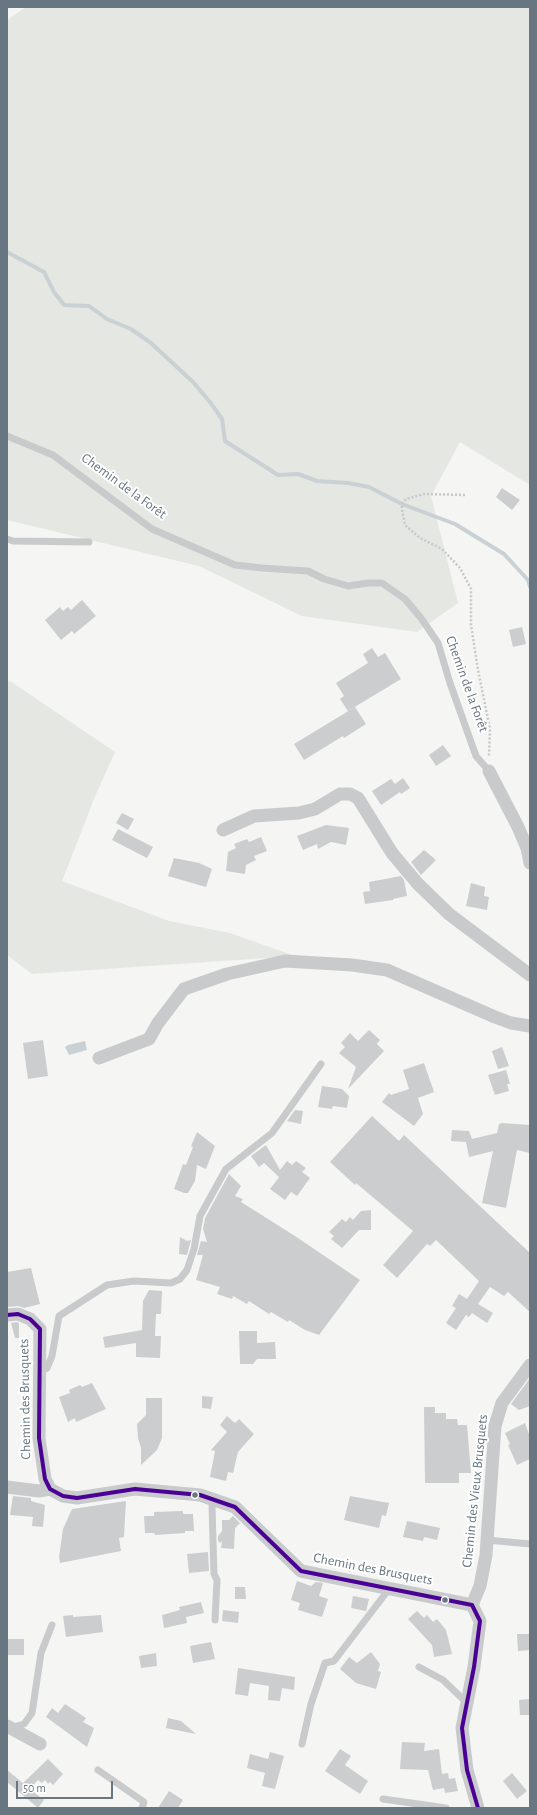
<!DOCTYPE html>
<meta charset="utf-8">
<style>
body{margin:0}
#map{position:relative;width:537px;height:1815px;overflow:hidden;background:#f5f5f4;font-family:"Alegreya Sans",sans-serif}
canvas{display:block}
.frame{position:absolute;inset:0;border:8px solid #677681;pointer-events:none}
.scale{position:absolute;left:16px;top:1781px;width:97px;height:18px;box-sizing:border-box;border:2px solid #677681;border-top:0;padding-left:5px;font-size:12px;line-height:14px;white-space:nowrap;color:#677681;-webkit-text-stroke:3px #fff;paint-order:stroke}
</style>
<div id="map">
<canvas width="537" height="1815"></canvas>
<div class="frame"></div>
<div class="scale">50 m</div>
</div>
<script>
const g = document.querySelector('canvas').getContext('2d');
g.lineJoin = 'round';
function paint(path, color) { g.fillStyle = color; g.fill(path, 'evenodd'); }
const toPath = rows => new Path2D(rows.map(r => 'M' + r).join(''));
function strokePath(path, color, width, dash) { g.strokeStyle = color; g.lineWidth = width; g.lineCap = dash ? 'butt' : 'round'; g.setLineDash(dash || []); g.stroke(path); }
function drawText(font, color, halo, rows, align = 'center') {
  g.font = font + ' "Alegreya Sans",sans-serif'; g.lineWidth = 4; g.setLineDash([]); g.textBaseline = 'middle'; g.strokeStyle = halo; g.fillStyle = color; for (const [text, x, y, turn = 0] of rows) {
    g.save(); g.translate(x, y); g.rotate((+turn || 0) * Math.PI / 180); g.textAlign = isNaN(turn) ? turn : align; if (halo) g.strokeText(text, 0, 0); g.fillText(text, 0, 0); g.restore();
  }
}
paint(toPath([
 [26,7,530,7,530,485,460,442,431,496,458,603,417,632,302,616,199,566,7,520,7,20],
 [10,681,115,752,96,794,62,881,169,921,230,933,295,956,32,974,7,955,7,682]
]), '#e4e7e2');
paint(toPath([
 [85,1041,87,1050,69,1055,65,1047,68,1045]
]), '#cad1d4');
strokePath(toPath([
 [7,252,44,272,54,292,64,305,89,306,107,319,131,329,151,343,193,382,210,402,222,419,225,441,278,475,298,474,317,481,348,483,369,487,402,504,455,524,504,554,528,580,530,587]
]), '#cad1d4', 4);
paint(toPath([
 [502,488,520,500,512,510,496,497],
 [82,600,96,616,74,634,72,631,61,640,45,620,60,607,63,611,68,607,71,610],
 [522,627,526,644,513,647,509,630],
 [372,648,378,657,385,653,401,679,348,711,340,699,344,696,336,683,368,663,363,654],
 [355,707,366,724,344,738,343,736,304,760,294,744],
 [443,745,451,756,436,766,429,755],
 [403,778,410,788,401,794,400,792,381,805,372,791,391,779,395,784],
 [122,813,134,819,128,830,116,823],
 [326,825,349,828,346,845,331,842,318,849,317,844,303,850,297,836],
 [118,829,153,847,147,858,112,840],
 [261,837,267,851,254,856,256,860,246,865,245,874,226,871,228,852,236,848,234,844,247,839,249,842],
 [424,850,436,860,421,875,411,862],
 [174,858,199,863,212,869,206,887,168,876],
 [401,876,404,880,407,896,393,899,393,900,365,904,363,892,370,891,369,882],
 [471,883,485,887,484,896,489,897,487,910,466,906],
 [369,1030,380,1040,377,1044,384,1051,348,1089,356,1067,339,1053,345,1047,341,1043,350,1033,358,1041],
 [43,1040,48,1076,28,1079,23,1043],
 [502,1047,509,1066,498,1069,492,1051],
 [424,1063,434,1092,418,1098,423,1114,414,1126,382,1102,389,1093,391,1095,409,1089,403,1070],
 [506,1070,510,1084,507,1084,509,1091,495,1095,488,1075],
 [322,1086,342,1089,349,1096,347,1108,333,1106,332,1109,318,1107],
 [295,1110,303,1111,301,1124,287,1121],
 [372,1116,399,1141,404,1135,530,1253,530,1312,508,1292,504,1296,490,1287,478,1304,493,1313,487,1323,472,1313,469,1317,466,1315,456,1330,446,1323,456,1308,452,1306,459,1294,467,1299,479,1281,436,1240,430,1246,427,1244,397,1278,383,1265,413,1231,356,1183,355,1185,330,1162],
 [502,1123,530,1125,530,1153,517,1150,506,1208,482,1203,493,1151,469,1157,466,1142,451,1141,452,1130,469,1131,472,1139,497,1133,499,1124],
 [197,1132,215,1146,206,1169,197,1165,195,1181,188,1193,184,1193,174,1189,183,1164,186,1165,193,1147,191,1146],
 [266,1145,280,1170,287,1161,292,1165,296,1161,306,1168,302,1172,310,1178,297,1196,291,1192,285,1200,270,1189,279,1177,264,1163,259,1167,251,1156],
 [229,1174,241,1186,235,1196,243,1199,241,1202,295,1236,360,1280,319,1335,305,1330,289,1320,288,1322,271,1312,269,1314,249,1301,247,1304,233,1296,232,1299,217,1294,220,1287,196,1280,203,1255,197,1255,201,1241,207,1242,203,1229,205,1218],
 [371,1210,371,1230,359,1230,342,1248,331,1239,334,1236,329,1232,342,1219,346,1222,350,1217,353,1220,361,1211],
 [180,1237,187,1241,191,1240,187,1255,179,1254],
 [31,1268,40,1304,24,1308,18,1306,7,1307,7,1272],
 [149,1290,162,1291,161,1314,156,1314,155,1336,161,1336,160,1358,136,1357,136,1343,105,1348,103,1337,142,1330,143,1301],
 [17,1322,19,1323,19,1338,15,1338,11,1323],
 [239,1331,257,1331,257,1343,275,1342,276,1359,257,1359,253,1364,240,1364],
 [530,1378,530,1406,519,1410,511,1404],
 [92,1383,106,1409,76,1422,75,1418,68,1422,59,1397,70,1393,69,1390,80,1385,82,1387],
 [202,1396,213,1397,211,1409,202,1408],
 [146,1398,162,1398,162,1438,157,1450,141,1465,141,1448,138,1438,137,1424,146,1415],
 [424,1407,435,1407,435,1413,446,1413,446,1419,457,1419,458,1425,467,1425,471,1473,459,1473,459,1483,425,1483],
 [227,1416,235,1423,239,1419,254,1434,238,1452,233,1473,228,1472,226,1481,210,1477,215,1451,211,1450,227,1432,220,1425],
 [525,1423,530,1437,530,1459,517,1465,508,1445,510,1444,505,1433],
 [13,1496,31,1498,31,1501,45,1505,43,1527,32,1526,33,1517,10,1515],
 [350,1496,389,1503,386,1516,382,1515,379,1528,344,1520],
 [126,1501,124,1537,119,1538,121,1551,60,1563,59,1557,63,1529,72,1509],
 [183,1511,183,1514,193,1514,194,1531,185,1531,185,1533,155,1535,154,1533,145,1533,144,1516,154,1516,154,1512],
 [233,1516,240,1523,235,1528,234,1549,221,1548,222,1541,220,1543,218,1541,218,1536,222,1531,222,1520,229,1520],
 [407,1521,440,1528,437,1540,424,1537,423,1541,403,1537],
 [208,1552,209,1571,189,1573,187,1554],
 [297,1581,311,1586,316,1582,323,1583,319,1596,328,1599,322,1617,298,1610,300,1603,291,1600],
 [235,1587,245,1587,246,1599,235,1599],
 [353,1596,369,1599,366,1611,351,1608],
 [201,1602,204,1613,186,1617,187,1623,164,1628,162,1615,180,1610,179,1607],
 [223,1610,239,1612,238,1623,222,1621],
 [417,1611,424,1618,427,1615,433,1622,437,1619,446,1630,452,1654,434,1657,432,1645,408,1619],
 [73,1615,73,1617,101,1615,103,1632,66,1637,63,1616],
 [517,1634,530,1634,530,1650,518,1651],
 [7,1639,24,1639,24,1655,7,1655],
 [211,1642,215,1659,193,1663,190,1646],
 [371,1652,380,1664,378,1671,381,1672,376,1689,356,1683,340,1669,349,1657,357,1663],
 [156,1653,157,1666,141,1668,139,1656],
 [238,1668,295,1677,294,1690,282,1688,280,1701,268,1700,269,1686,250,1683,248,1696,235,1694],
 [530,1699,530,1715,520,1715,519,1700],
 [65,1704,86,1718,83,1722,94,1728,87,1747,46,1717,52,1708,58,1713],
 [168,1718,181,1721,196,1734,166,1728],
 [402,1742,425,1743,424,1751,439,1749,442,1774,448,1773,449,1779,455,1778,458,1791,445,1793,444,1788,433,1790,428,1770,400,1769],
 [340,1749,351,1756,345,1765,368,1781,360,1794,325,1771],
 [270,1752,284,1756,275,1789,262,1786,265,1773,247,1768,250,1754,268,1759],
 [48,1759,63,1774,53,1785,50,1782,48,1784,45,1780,42,1783,38,1780,30,1789,44,1800,38,1808,7,1782,7,1770,23,1783],
 [512,1773,527,1791,517,1799,503,1781],
 [169,1791,183,1800,178,1808,158,1808]
]), '#cccdce');
strokePath(toPath([
 [465,495,424,494,406,499,402,504,402,510,405,525,420,538,442,549,460,568,471,589,471,625,478,670,490,729,489,756]
]), '#c7c8c9', 2.5, [2, 2]);
strokePath(toPath([
 [7,436,53,455,152,529,235,565,262,568,308,571,324,579,348,586,368,583,382,583,405,599,421,618,438,643,450,683,476,756,489,771],
 [7,539,13,541,89,542],
 [39,1373,47,1368,52,1356,59,1316,107,1285,134,1281,171,1283,180,1279,187,1270,194,1249,200,1216,226,1169,272,1133,321,1064],
 [215,1500,212,1506,214,1574,217,1580,215,1620],
 [487,1540,530,1544],
 [419,1667,443,1680,467,1703],
 [10,1728,24,1724,32,1713,41,1653,52,1625],
 [302,1744,311,1704,325,1663,334,1661,389,1589],
 [98,1770,144,1802,142,1808],
 [383,1799,446,1808]
]), '#c9cacb', 7);
strokePath(toPath([
 [489,771,518,827,527,848,530,863],
 [223,830,254,816,299,813,315,809,340,794,350,794,358,798,392,853,418,884,449,914,530,975],
 [99,1058,149,1039,158,1023,184,989,227,974,285,961,352,965,387,970,495,1017,511,1023,530,1026],
 [7,1315,18,1314,30,1319,40,1329,39,1438,45,1479,50,1489,63,1496,77,1498,135,1489,200,1495,235,1507,301,1571,472,1605,480,1621,474,1667,462,1728,467,1770,478,1808],
 [7,1487,39,1491,50,1489],
 [472,1605,480,1586,486,1555,495,1426,502,1403,530,1365],
 [7,1726,40,1744]
]), '#c9cacb', 13);
strokePath(toPath([
 [7,1315,18,1314,30,1319,40,1329,39,1438,45,1479,50,1489,63,1496,77,1498,135,1489,200,1495,235,1507,301,1571,472,1605,480,1621,474,1667,462,1728,467,1770,478,1808]
]), '#4a0095', 4);
for (const [x, y, r, color] of [
 [195,1495,3.5,"#677681"],
 [445,1600,3.5,"#677681"]
]) { const dot = new Path2D(); dot.arc(x, y, r, 0, 2 * Math.PI); g.fillStyle = color; g.fill(dot); strokePath(dot, '#fff', 1.5); }
drawText('14px', '#677681', '#fff', [
 ["Chemin de la Forêt",124,486,36],
 ["Chemin de la Forêt",467,684,70],
 ["Chemin des Brusquets",25,1399,-91],
 ["Chemin des Vieux Brusquets",475,1491,-84],
 ["Chemin des Brusquets",373,1569,11]
]);
</script>
